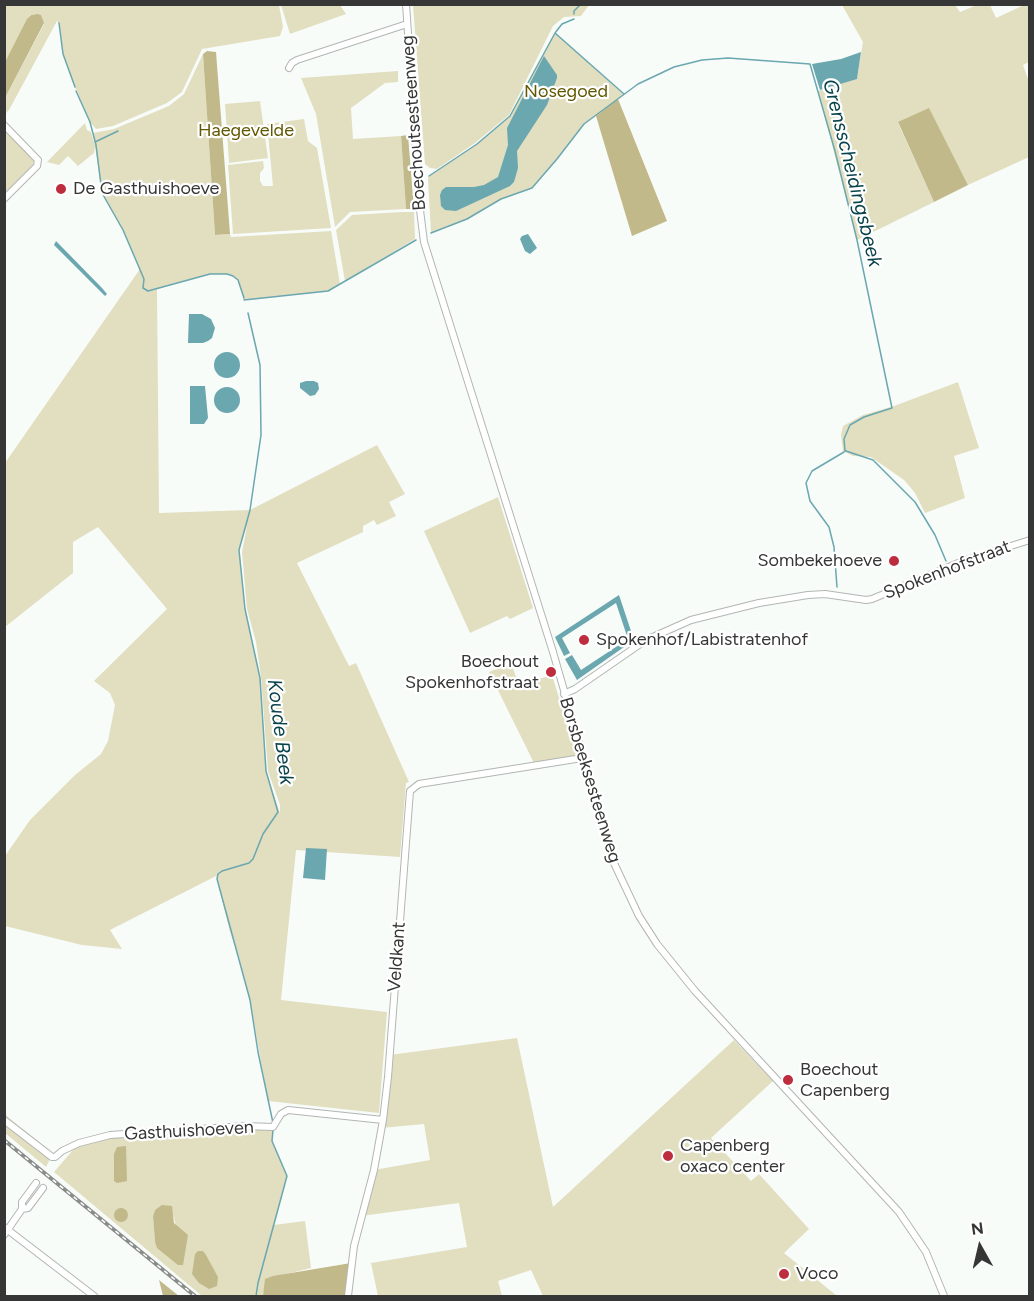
<!DOCTYPE html>
<style>
body{margin:0}
#map{position:relative;width:1034px;height:1301px;overflow:hidden;background:#f8fcf9;font-family:Figtree,sans-serif}
canvas{display:block}
.frame{position:absolute;inset:0;border:6px solid #353635;pointer-events:none}
.north{position:absolute;left:950px;top:1217px;width:60px;height:60px;-webkit-text-stroke:4px #fff;paint-order:stroke;rotate:352deg;font-size:16px;font-weight:700;line-height:24px;text-align:center;color:#353635}
.north::after{content:'';display:block;margin:auto;width:21px;height:27px;background:#353635;clip-path:polygon(50% 0,100% 100%,50% 72%,0 100%)}
</style>
<div id="map">
<canvas width="1034" height="1301"></canvas>
<div class="frame"></div>
<div class="north">N</div>
</div>
<script>
const g = document.querySelector('canvas').getContext('2d');
g.lineJoin = 'round';
function paint(path, color) { g.fillStyle = color; g.fill(path, 'evenodd'); }
const toPath = rows => new Path2D(rows.map(r => 'M' + r).join(''));
function strokePath(path, color, width, dash) { g.strokeStyle = color; g.lineWidth = width; g.lineCap = dash ? 'butt' : 'round'; g.setLineDash(dash || []); g.stroke(path); }
function drawText(font, color, halo, rows, align = 'center') {
  g.font = font + ' Figtree,sans-serif'; g.lineWidth = 4.5; g.setLineDash([]); g.textBaseline = 'middle'; g.strokeStyle = halo; g.fillStyle = color; for (const [text, x, y, turn = 0] of rows) {
    g.save(); g.translate(x, y); g.rotate((+turn || 0) * Math.PI / 180); g.textAlign = isNaN(turn) ? turn : align; if (halo) g.strokeText(text, 0, 0); g.fillText(text, 0, 0); g.restore();
  }
}
paint(toPath([
 [5,5,279,5,283,27,280,36,202,49,182,92,167,103,113,126,96,129,90,122,72,80,63,54,60,26,57,21,9,110,5,114,5,98,44,24,37,14,30,15,5,62],
 [281,5,340,5,346,14,290,34],
 [413,5,413,4,589,5,581,16,564,17,553,26,509,115,475,143,437,169,430,168,425,164],
 [842,5,955,5,960,12,977,5,990,5,996,18,1024,5,1029,5,1029,62,1023,65,1029,82,1029,157,968,185,929,109,898,123,934,202,857,240,818,91,857,78,863,42],
 [555,33,624,95,584,124,557,159,532,188,501,199,467,219,431,233,428,179,429,176,477,144,510,116],
 [203,54,215,235,230,234,231,237,331,231,340,284,328,291,244,300,238,280,233,276,227,274,210,274,157,289,159,513,250,510,377,445,405,494,389,502,396,516,377,525,374,520,363,526,363,532,297,563,349,666,356,663,409,782,406,783,400,857,296,850,281,1000,387,1012,379,1113,268,1101,250,1000,239,957,230,932,217,879,218,875,110,930,122,949,82,945,5,926,5,856,30,820,75,775,101,754,108,741,115,705,110,693,94,681,167,609,98,527,73,542,73,573,5,627,5,463,140,269,123,230,102,193,93,133,114,129,169,106,184,94],
 [247,526,242,552,247,609,256,642,261,677,268,771,280,805,280,813,266,771,260,678,245,609,239,550],
 [398,71,398,82,385,83,351,108,353,139,401,136,406,209,350,212,335,227,316,114,301,78],
 [260,101,268,158,229,163,225,104],
 [304,119,308,141,317,148,331,228,233,234,228,165,263,161,264,168,260,173,260,181,263,186,273,186,267,124],
 [85,123,87,130,91,132,95,146,94,153,78,166,68,156,59,165,47,162],
 [4,127,34,161,32,167,4,197],
 [402,212,414,212,415,239,345,281,336,230,352,215],
 [958,382,979,448,954,456,965,498,925,513,915,493,904,480,871,457,853,456,843,451,841,435,843,426,863,415,894,406],
 [498,497,533,608,510,619,507,616,470,633,424,531],
 [511,663,519,685,552,675,576,754,573,757,534,763,489,672],
 [517,1038,553,1207,734,1040,773,1081,711,1138,751,1181,759,1174,809,1229,784,1253,837,1296,543,1296,531,1270,498,1281,502,1296,378,1296,371,1263,467,1247,459,1203,361,1216,374,1170,430,1160,424,1124,381,1128,390,1055],
 [4,1114,53,1153,46,1167,5,1133],
 [273,1127,272,1141,287,1176,274,1225,305,1221,311,1268,266,1279,263,1296,202,1296,54,1172,79,1143,90,1139],
 [171,1206,176,1226,155,1242,153,1216,155,1210]
]), '#e2dec0');
paint(toPath([
 [37,14,41,15,44,23,5,98,5,62,27,19,31,15],
 [207,51,216,52,230,234,215,235,203,54],
 [618,99,667,221,632,236,596,116],
 [929,108,968,185,934,202,898,122],
 [408,135,414,209,406,209,401,136],
 [126,1146,127,1181,117,1183,114,1181,114,1154,117,1147],
 [162,1205,172,1206,174,1223,188,1235,183,1265,178,1265,157,1248,155,1242,153,1216,155,1210],
 '114 1215a7 7 0 1 1 14 0a7 7 0 1 1-14 0Z',
 [198,1251,203,1251,206,1255,218,1277,217,1286,209,1289,199,1283,192,1274,195,1254],
 [351,1263,348,1296,263,1296,265,1279,273,1276],
 [159,1280,179,1296,163,1296]
]), '#c1b98a');
paint(toPath([
 [861,52,857,79,820,90,812,64,841,59],
 [544,56,557,75,557,78,547,105,517,151,518,168,514,182,510,186,456,211,445,210,441,206,440,195,442,190,446,187,474,187,484,185,498,177,508,145,507,128],
 [528,234,537,248,530,254,525,251,520,239,522,236],
 [56,241,102,288,107,294,105,296,54,245],
 [189,314,202,314,211,319,215,328,212,338,208,341,203,343,188,343],
 '214 365a13 13 0 1 1 26 0a13 13 0 1 1-26 0Z',
 [306,381,314,381,318,383,319,389,315,395,310,396,300,388,300,383],
 [190,386,205,386,208,418,204,424,190,424],
 '214 400a13 13 0 1 1 26 0a13 13 0 1 1-26 0Z',
 [619,595,634,640,577,680,565,659,572,655,581,670,628,639,616,603,562,638,570,653,564,656,555,637],
 [306,848,327,849,325,880,303,878]
]), '#6aa7af');
strokePath(toPath([
 [574,14,574,11,581,4],
 [574,19,562,24,555,33,624,94],
 [59,23,63,54,75,87],
 [76,91,90,122,96,145,102,193,123,230,144,279,143,288,148,291,210,274,227,274,233,276,238,280,244,298],
 [95,142,118,131],
 [429,176,477,144,510,116,555,33],
 [431,233,467,219,501,199,532,188,557,159,584,124,638,84,674,67,702,60,728,58,810,64,835,151,857,240,892,408,864,417,850,425,844,439,845,451],
 [244,300,328,291,416,240],
 [248,313,260,365,261,435,250,510,239,550,245,609,260,678,266,771,278,812,263,834,253,859,249,863,222,871,218,874,217,879,250,1000,258,1052,273,1123],
 [846,451,873,460,915,502,935,535,946,561],
 [837,587,834,547,829,527,810,501,806,483,812,471,844,452],
 [256,1296,258,1283,287,1176,272,1141,273,1130]
]), '#6aa7af', 1.5);
const minor = toPath([
 [406,4,420,210,424,242,553,652,613,861,639,916,657,944,695,991,899,1212,926,1252,944,1296],
 [289,68,292,63,297,60,407,24],
 [4,125,38,160,37,166,4,199],
 [564,694,575,689,646,640,691,620,759,603,808,595,825,594,866,600,872,599,963,561,1030,540],
 [4,1120,52,1157,55,1157,62,1151,79,1143,110,1135,245,1126,273,1127,281,1114,288,1110,383,1120],
 [22,1209,22,1202,36,1183],
 [4,1227,94,1296],
 [4,1235,22,1209,28,1208,43,1188],
 [348,1296,354,1246,374,1170,383,1120,388,1077,410,791,419,784,582,758]
]);
strokePath(minor, '#b2b6b3', 8);
strokePath(minor, '#fff', 6);
const rail = toPath([
 [4,1140,195,1296]
]);
strokePath(rail, '#8a8c8a', 4);
strokePath(rail, '#fff', 1.5, [4.5]);
for (const [x, y, r, color] of [
 [61,189,6,"#bd2d3d"],
 [894,561,6,"#bd2d3d"],
 [584,640,6,"#bd2d3d"],
 [551,672,6,"#bd2d3d"],
 [788,1080,6,"#bd2d3d"],
 [668,1156,6,"#bd2d3d"],
 [784,1274,6,"#bd2d3d"]
]) { const dot = new Path2D(); dot.arc(x, y, r, 0, 2 * Math.PI); g.fillStyle = color; g.fill(dot); strokePath(dot, '#fff', 2); }
drawText('18px', '#625701', '#fff', [
 ["Nosegoed",566,92],
 ["Haegevelde",246,131]
]);
drawText('18px', '#353635', '#fff', [
 ["Boechoutsesteenweg",414,123,-94],
 ["Spokenhofstraat",947,570,-21],
 ["Borsbeeksesteenweg",590,780,73],
 ["Veldkant",397,957,-86],
 ["Gasthuishoeven",189,1131,-3]
]);
drawText('18px', '#353635', '#fff', [
 ["De Gasthuishoeve",73,189],
 ["Sombekehoeve",882,561,"right"],
 ["Spokenhof/Labistratenhof",596,640],
 ["Boechout",539,662,"right"],
 ["Spokenhofstraat",539,683,"right"],
 ["Boechout",800,1070],
 ["Capenberg",800,1091],
 ["Capenberg",680,1146],
 ["oxaco center",680,1167],
 ["Voco",796,1274]
], 'left');
drawText('italic 20px', '#09434a', '#fff', [
 ["Grensscheidingsbeek",852,173,76],
 ["Koude Beek",280,732,83]
]);
</script>
